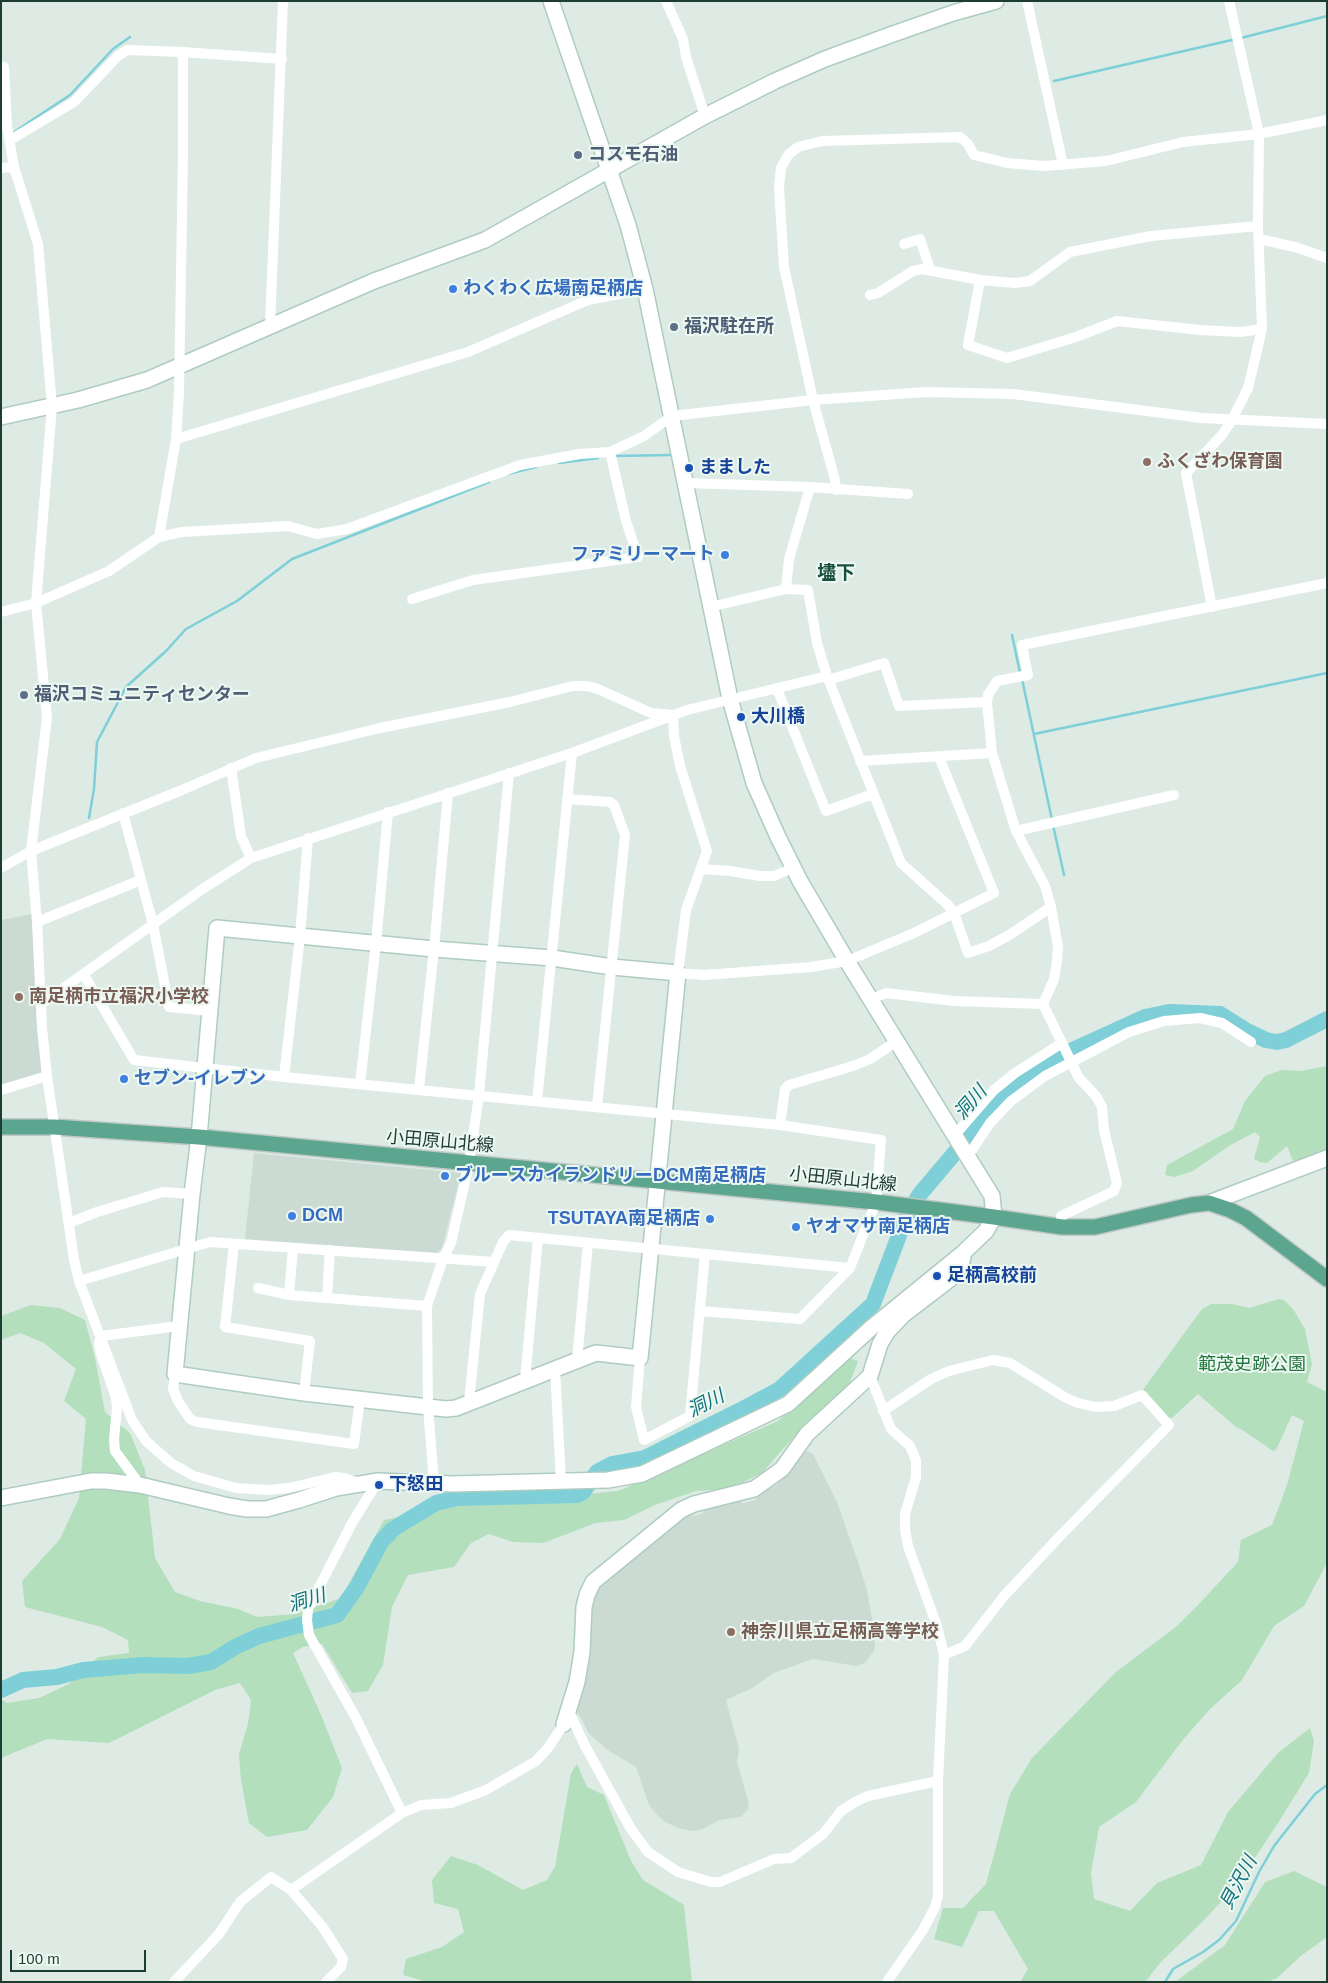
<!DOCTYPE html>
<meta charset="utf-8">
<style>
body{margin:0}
#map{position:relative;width:1328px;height:1983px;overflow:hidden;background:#ddebe4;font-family:Arial,sans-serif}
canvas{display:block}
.frame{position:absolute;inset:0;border:2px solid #1d3c32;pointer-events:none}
.scale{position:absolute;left:10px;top:1950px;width:136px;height:22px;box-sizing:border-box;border:2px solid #1d3c32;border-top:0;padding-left:6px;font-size:15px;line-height:18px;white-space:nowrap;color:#1d3c32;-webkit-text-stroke:4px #eef8f2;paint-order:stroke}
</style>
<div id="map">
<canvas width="1328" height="1983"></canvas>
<div class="frame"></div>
<div class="scale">100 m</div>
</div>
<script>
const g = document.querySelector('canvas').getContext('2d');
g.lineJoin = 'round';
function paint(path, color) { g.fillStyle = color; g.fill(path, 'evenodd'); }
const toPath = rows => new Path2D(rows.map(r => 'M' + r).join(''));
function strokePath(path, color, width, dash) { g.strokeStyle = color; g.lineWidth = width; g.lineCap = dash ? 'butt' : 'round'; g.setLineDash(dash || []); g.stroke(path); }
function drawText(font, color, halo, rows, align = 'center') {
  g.font = font + ' Arial,"Noto Sans JP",sans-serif'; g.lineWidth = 4; g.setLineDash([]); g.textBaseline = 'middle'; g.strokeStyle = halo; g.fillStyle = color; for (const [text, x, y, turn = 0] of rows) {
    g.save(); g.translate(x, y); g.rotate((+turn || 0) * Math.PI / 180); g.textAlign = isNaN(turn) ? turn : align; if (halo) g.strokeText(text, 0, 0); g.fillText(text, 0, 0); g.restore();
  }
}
paint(toPath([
 [32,914,42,1074,1,1086,1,920],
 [254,1153,461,1173,442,1248,435,1254,245,1239],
 [808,1451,813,1454,837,1502,859,1565,867,1590,872,1618,875,1645,874,1651,865,1663,857,1666,813,1659,774,1673,752,1688,726,1700,739,1749,737,1762,749,1804,748,1809,741,1817,719,1820,703,1829,694,1831,681,1829,665,1822,658,1816,649,1805,636,1767,609,1751,589,1734,582,1720,575,1710,590,1608,597,1588,688,1514,693,1516,702,1514,705,1508,737,1500,743,1503,756,1500,758,1495,777,1485,792,1465,800,1452]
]), '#cbdbd3');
paint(toPath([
 [1327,1066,1327,1152,1293,1161,1287,1146,1267,1163,1260,1162,1254,1159,1260,1137,1255,1132,1229,1146,1193,1171,1174,1177,1165,1175,1167,1165,1233,1129,1245,1101,1265,1076,1282,1070,1301,1071],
 [1279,1299,1284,1300,1293,1309,1305,1329,1312,1364,1307,1382,1327,1392,1327,1563,1304,1606,1274,1626,1242,1680,1209,1710,1182,1741,1136,1802,1099,1827,1091,1873,1094,1899,1130,1911,1157,1883,1201,1865,1228,1812,1278,1753,1310,1728,1314,1741,1309,1773,1278,1823,1239,1882,1205,1919,1160,1963,1145,1982,1020,1982,1028,1969,994,1911,979,1911,962,1947,934,1939,943,1908,963,1908,986,1884,1010,1794,1032,1758,1116,1672,1177,1626,1198,1605,1238,1562,1241,1540,1272,1525,1287,1485,1304,1421,1292,1415,1276,1450,1273,1451,1241,1429,1237,1428,1198,1394,1172,1418,1167,1418,1142,1391,1202,1309,1211,1304,1232,1304,1249,1308],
 [31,1305,60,1308,85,1320,95,1358,105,1412,130,1433,145,1470,155,1558,175,1592,200,1601,238,1609,257,1617,296,1614,341,1598,384,1520,457,1506,618,1491,778,1421,850,1358,858,1361,848,1387,805,1424,762,1473,729,1489,696,1491,655,1505,624,1520,596,1523,543,1543,513,1542,489,1534,471,1543,454,1567,408,1575,392,1607,383,1665,368,1691,352,1693,322,1644,303,1647,293,1653,322,1717,342,1768,333,1797,307,1830,267,1837,249,1823,241,1780,239,1754,248,1724,251,1700,240,1683,215,1690,109,1743,47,1739,1,1758,1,1699,7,1703,39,1698,69,1684,98,1657,129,1653,128,1640,102,1627,25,1607,22,1581,60,1539,79,1498,86,1419,64,1401,76,1369,44,1343,20,1333,1,1340,1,1316],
 [577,1764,587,1787,604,1795,631,1861,643,1880,684,1905,692,1982,427,1982,403,1975,406,1959,442,1947,464,1932,458,1909,434,1903,432,1880,451,1856,478,1865,523,1890,547,1880,555,1867,571,1773],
 [1294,1871,1327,1887,1327,1937,1302,1955,1277,1978,1268,1982,1175,1982,1225,1945,1265,1882]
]), '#b3dfbc');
strokePath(toPath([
 [1241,38,1327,16],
 [1054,81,1236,39],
 [11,134,70,95,113,49,130,37],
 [614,456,672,455],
 [559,463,598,458],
 [508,474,536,467],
 [1012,635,1020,673],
 [1022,679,1052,820],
 [1034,734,1327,673],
 [89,818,94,789,97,742,126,687,166,651,186,629,237,601,292,559,489,482],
 [1053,825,1064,875],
 [1165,1982,1173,1969,1203,1952,1219,1940,1236,1921,1259,1872,1274,1846,1315,1794,1327,1785]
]), '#7ecfd7', 2.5);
strokePath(toPath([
 [1,1690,23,1680,57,1677,83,1670,143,1665,188,1666,211,1662,235,1647,259,1636,337,1615,357,1587,381,1542,393,1529,436,1503,457,1498,578,1495,583,1492,597,1472,612,1464,645,1458,739,1411,780,1389,873,1304,906,1217,920,1194,1002,1097,1025,1078,1053,1059,1145,1017,1169,1012,1220,1014,1247,1031,1266,1040,1277,1042,1286,1040,1327,1019]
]), '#7ecfd7', 16);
const secondary = toPath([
 [1,417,78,400,147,380,374,281,485,240,705,116,775,81,825,59,893,34,953,13,996,1],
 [217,928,434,949,552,958,612,967,678,973,640,1358,596,1353,456,1408,446,1409,304,1393,175,1374,192,1194,199,1137,217,928],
 [1209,1203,1327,1158],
 [1,1498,91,1481,106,1481,140,1485,229,1506,247,1509,266,1509,299,1500,336,1488,378,1481,452,1484,608,1480,642,1474,788,1404,871,1328,963,1253,986,1231,994,1217,992,1196,847,961,800,881,778,837,754,783,730,699,645,289,628,225,551,1],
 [564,1724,577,1682,582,1652,584,1607,587,1595,593,1582,681,1510,694,1504,754,1489,782,1469,807,1434,870,1376,880,1344,887,1332,903,1315,950,1279,961,1265,963,1257]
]);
const primary = toPath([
 [1,1127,54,1127,199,1137,876,1202,994,1217,1062,1227,1095,1227,1191,1205,1209,1203,1230,1210,1246,1218,1327,1279]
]);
strokePath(secondary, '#afccc0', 18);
strokePath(primary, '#c0c8c6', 18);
strokePath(toPath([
 [666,1,683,39,686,57,705,116],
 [1027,1,1063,165],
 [1,67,4,67,7,126,14,167,38,244,52,406,36,603,47,718,31,851,37,922,42,1028,47,1076,74,1260,79,1281,132,1420,146,1441,171,1463,194,1476,236,1488,268,1490,289,1488,335,1477,344,1478,359,1483],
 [10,140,74,102,118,56,127,50,183,52,282,59],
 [1,168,14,167],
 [1259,239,1295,247,1327,258],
 [904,244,920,239,930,269],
 [980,280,968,345,1007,358,1076,337,1117,321,1200,330,1240,332,1262,329],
 [870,295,878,293,913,271,922,269,980,280,1015,283,1030,281,1070,252,1151,236,1258,226],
 [270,327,283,1],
 [176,439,468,352,588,300,645,289],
 [686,483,810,487,908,494],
 [836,490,835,480,813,400,784,267,779,188,781,168,788,155,798,147,822,141,960,137,968,144,974,155,1007,163,1044,166,1106,161,1183,142,1259,134,1327,120],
 [159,537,176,439,179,393,183,154,183,52],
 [786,589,789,559,810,487],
 [412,599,473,580,638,557,626,521,610,452],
 [710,607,786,589,808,590,817,643,827,676,901,863,948,905,954,913,968,953,989,946,1011,934,1051,907],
 [1212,607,1186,473,1222,435,1232,420,1248,388,1262,329,1258,226,1259,134,1229,1],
 [1,612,36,603,109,571,159,537,182,532,288,526,317,534,347,529,520,465,579,454,610,452,644,436,672,416,813,400,926,392,1013,394,1202,418,1327,424],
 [828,680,884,663,899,706,987,702,992,753,1016,831,1045,886,1051,907,1058,947,1057,961,1054,979,1043,1004],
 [777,689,826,811,873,794],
 [987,702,988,695,997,681,1028,675,1022,645,1327,583],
 [860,761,992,753],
 [231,768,241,836,251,858],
 [567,799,610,802,614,805,625,835,597,1107],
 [123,813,153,924,169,1007,210,1011],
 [1016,831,1174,795],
 [1,868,31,851,182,790,256,758,380,728,510,702,573,686,587,686,598,689,651,713,673,715,674,736,680,766,707,851,686,910,678,973,704,975,811,967,847,961,914,933,994,893,939,757],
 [701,869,730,871,760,876,774,876,793,868],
 [37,922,141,880],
 [84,975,134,1060,284,1077,780,1125,881,1140,876,1202,850,1268,800,1319,700,1311],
 [872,999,886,993,954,1001,1043,1004],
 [41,1004,204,888,251,858,572,753,687,710,827,676],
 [1043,1004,1079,1078,1096,1096,1102,1107,1104,1130,1117,1183,1114,1191,1061,1216,1062,1227],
 [284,1077,300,936,308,838],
 [360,1084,376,943,388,812],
 [419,1089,434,949,448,793],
 [1,1090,47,1076],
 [537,1101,572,753],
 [780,1125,785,1089,789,1085,853,1066,870,1059,897,1041],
 [955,1135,994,1090,1015,1073,1062,1043],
 [968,1156,990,1123,1011,1101,1045,1076,1129,1032,1164,1021,1200,1018,1222,1023,1251,1042],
 [69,1223,97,1212,163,1192,192,1194],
 [234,1244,225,1327,310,1341,304,1393],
 [79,1281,210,1242,494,1262],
 [258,1288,289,1295,427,1306],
 [289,1295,293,1248],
 [327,1298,330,1250],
 [640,1358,636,1407,644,1440,690,1416,705,1254],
 [577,1360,588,1243],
 [555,1369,561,1481],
 [175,1374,173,1389,178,1401,190,1419,197,1422,354,1444,360,1399],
 [870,1376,891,1429,910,1446,916,1460,916,1477,905,1514,905,1529,908,1546,937,1626,944,1655,938,1781,938,1896,935,1907,923,1930,887,1982],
 [525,1380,538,1238],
 [469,1402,480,1294,503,1242,509,1235,850,1268],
 [883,1411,931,1379,949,1371,993,1360,1010,1363,1066,1398,1078,1403,1095,1407,1114,1406,1142,1395,1169,1425,1060,1536,1004,1596,965,1646,944,1655],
 [378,1481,352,1523,308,1609,307,1620,309,1635,356,1718,402,1813],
 [434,1483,428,1407,427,1306,443,1259,451,1243,469,1164,479,1095,509,773],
 [140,1485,115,1451,114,1439,117,1408,116,1398,101,1354,99,1343,101,1336,179,1326],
 [569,1711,584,1744,631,1829,648,1852,678,1872,711,1882,720,1882,774,1859,791,1858,823,1834,841,1811,855,1802,868,1796,938,1781],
 [291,1890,402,1813,421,1805,451,1803,486,1790,536,1761,548,1748,564,1724],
 [174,1982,219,1934,240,1902,271,1877,291,1890,322,1926,343,1959,341,1967,326,1982]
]), '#fff', 10);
strokePath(secondary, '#fff', 15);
strokePath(primary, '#5ca68f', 15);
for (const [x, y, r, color] of [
 [578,155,5,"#5c6f8a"],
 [453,289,5,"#3f7fe0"],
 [674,327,5,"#5c6f8a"],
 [1147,462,5,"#8d6e63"],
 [689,468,5,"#1a4fb4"],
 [725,555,5,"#3f7fe0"],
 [24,695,5,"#5c6f8a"],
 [741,717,5,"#1a4fb4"],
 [19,997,5,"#8d6e63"],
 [124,1079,5,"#3f7fe0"],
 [445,1176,5,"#3f7fe0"],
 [292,1216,5,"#3f7fe0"],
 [710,1219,5,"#3f7fe0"],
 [796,1227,5,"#3f7fe0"],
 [937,1276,5,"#1a4fb4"],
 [379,1485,5,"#1a4fb4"],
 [731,1632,5,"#8d6e63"]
]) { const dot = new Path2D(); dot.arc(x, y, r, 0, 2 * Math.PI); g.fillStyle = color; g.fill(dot); strokePath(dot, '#eef8f2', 2); }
drawText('bold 18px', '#4e5e75', '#eef8f2', [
 ["コスモ石油",588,155],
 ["福沢駐在所",684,327],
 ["福沢コミュニティセンター",34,695]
], 'left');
drawText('bold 18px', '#366cbe', '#eef8f2', [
 ["わくわく広場南足柄店",463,289],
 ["ファミリーマート",715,555,"right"],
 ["セブン-イレブン",134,1079],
 ["ブルースカイランドリーDCM南足柄店",455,1176],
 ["DCM",302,1216],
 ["TSUTAYA南足柄店",700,1219,"right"],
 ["ヤオマサ南足柄店",806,1227]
], 'left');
drawText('bold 18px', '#785e54', '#eef8f2', [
 ["ふくざわ保育園",1157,462],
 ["南足柄市立福沢小学校",29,997],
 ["神奈川県立足柄高等学校",741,1632]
], 'left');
drawText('bold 18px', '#164399', '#eef8f2', [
 ["まました",699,468],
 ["大川橋",751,717],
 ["足柄高校前",947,1276],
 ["下怒田",389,1485]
], 'left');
drawText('18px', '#1d3c32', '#eef8f2', [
 ["小田原山北線",440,1142,5],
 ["小田原山北線",843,1180,6]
]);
drawText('18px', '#23773f', '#eef8f2', [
 ["範茂史跡公園",1252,1365]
]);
drawText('bold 19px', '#17503f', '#eef8f2', [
 ["壗下",836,574]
]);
drawText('italic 19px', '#11727e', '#eef8f2', [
 ["洞川",971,1103,-49],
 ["洞川",706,1404,-27],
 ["洞川",307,1601,-17],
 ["貝沢川",1239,1883,-62]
]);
</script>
